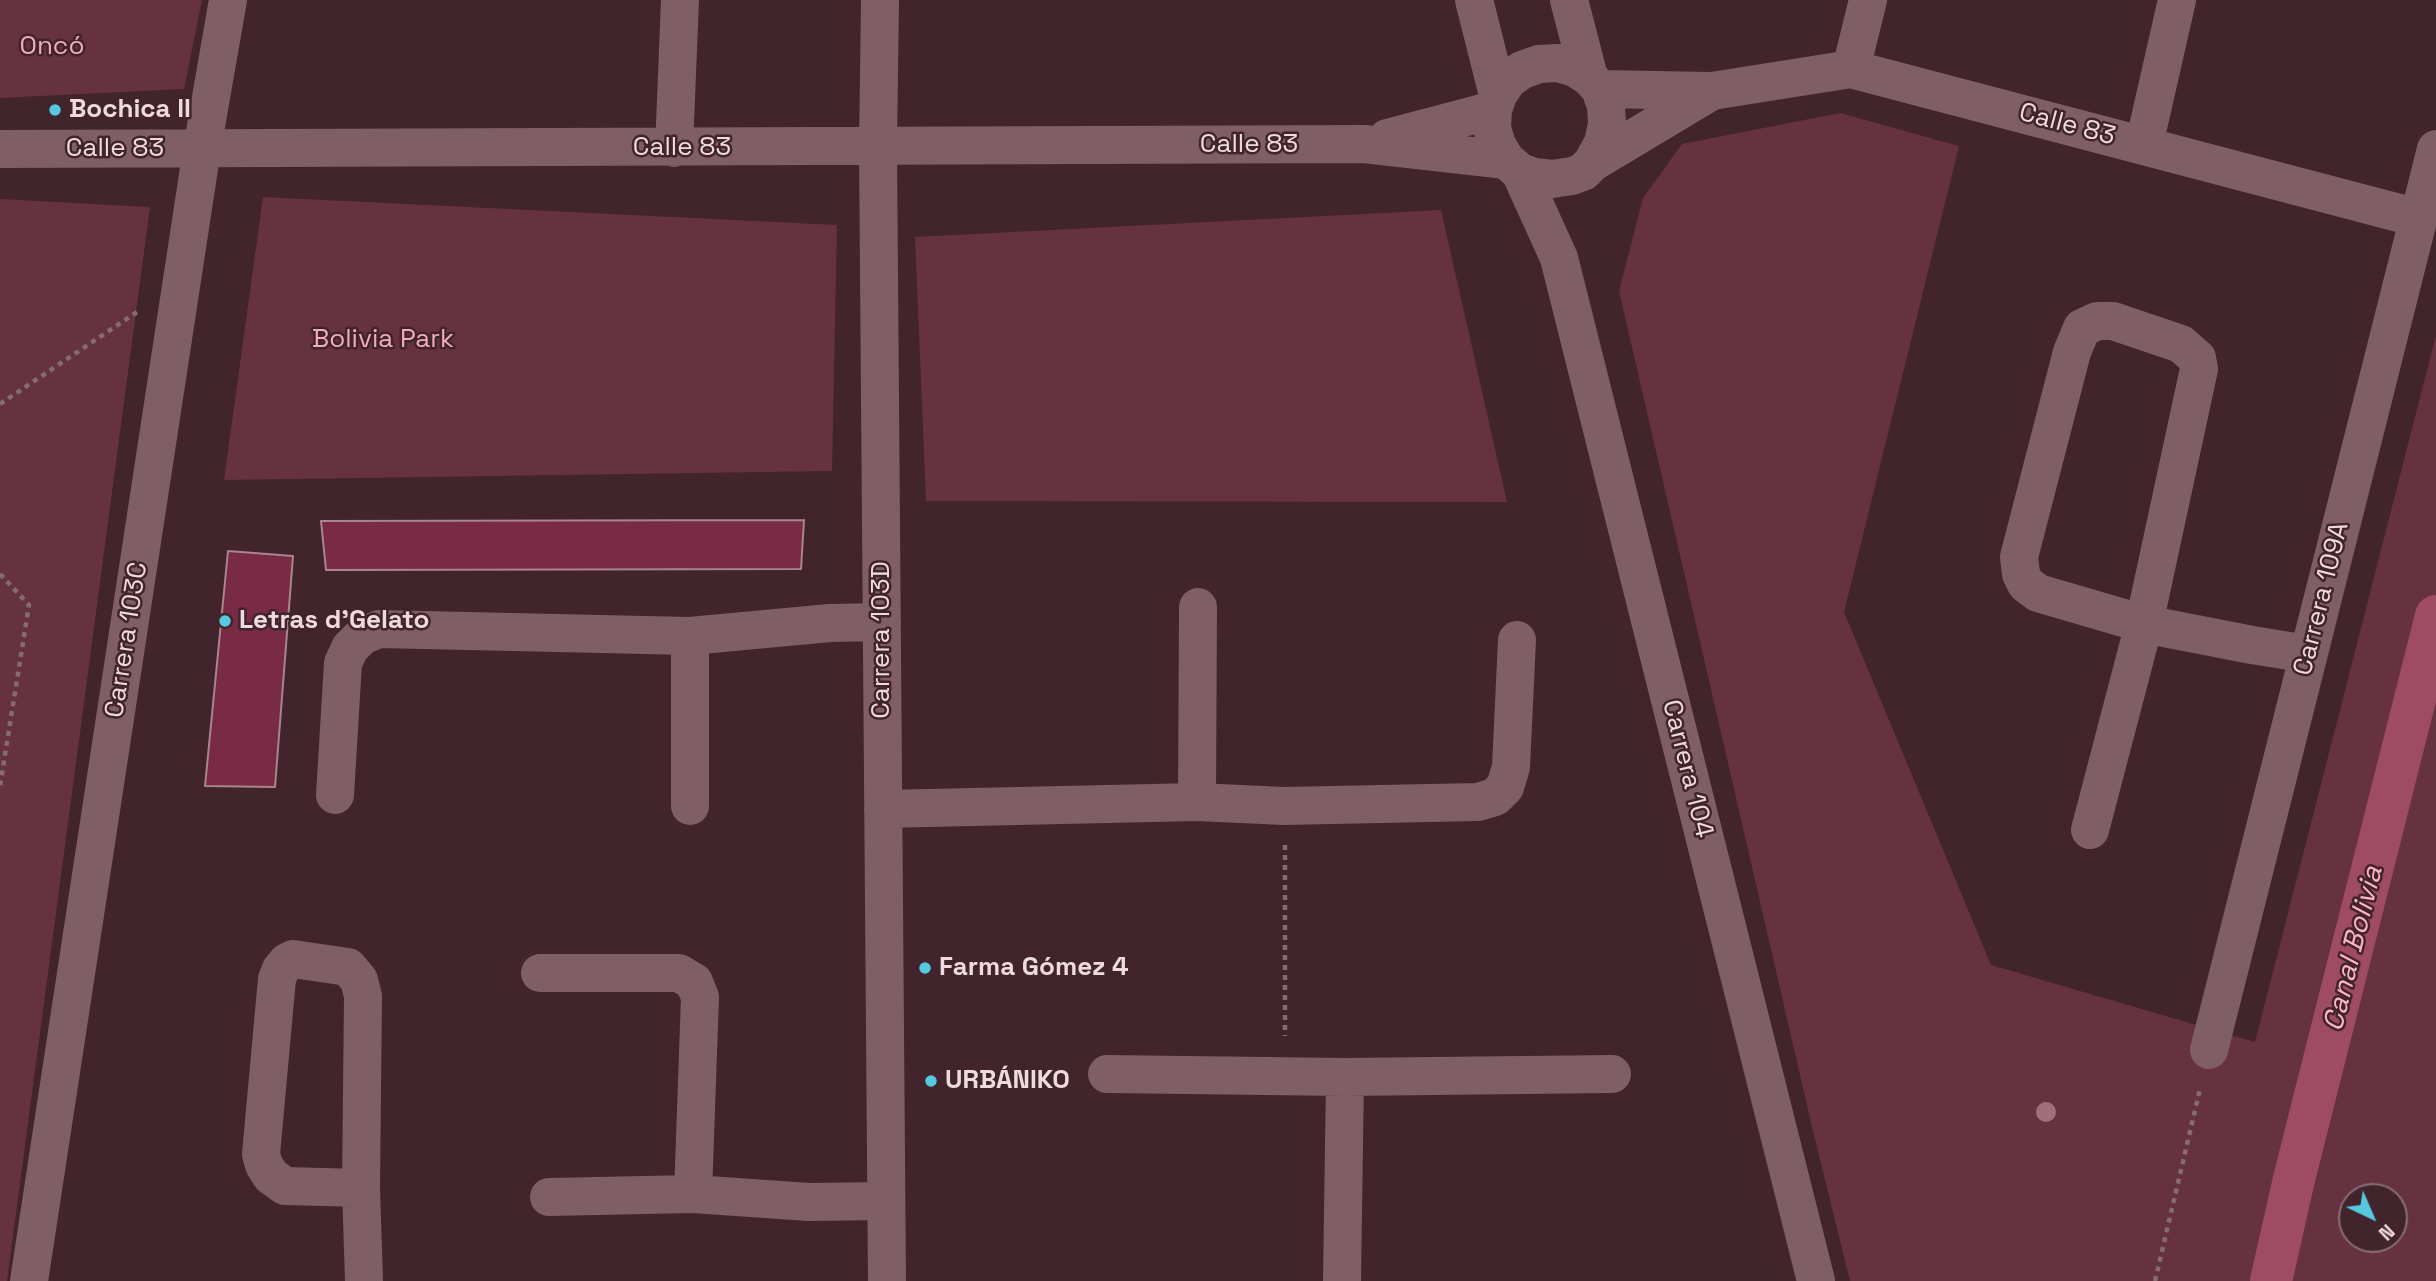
<!DOCTYPE html>
<meta charset="utf-8">
<style>
body{margin:0}
#map{position:relative;width:2436px;height:1281px;overflow:hidden;background:#41242c;font-family:"Space Grotesk",sans-serif}
canvas{display:block}
.north{position:absolute;left:2338px;top:1183px;width:70px;height:70px;box-sizing:border-box;background:#41242c;border:2px solid #876d74;border-radius:50%;rotate:136deg;font-size:19px;font-weight:700;line-height:28px;text-align:center;color:#efdbdf}
.north::after{content:'';display:block;margin:auto;width:24px;height:32px;background:#56c9e0;clip-path:polygon(50% 0,100% 100%,50% 72%,0 100%)}
</style>
<div id="map">
<canvas width="2436" height="1281"></canvas>
<div class="north">N</div>
</div>
<script>
const g = document.querySelector('canvas').getContext('2d');
g.lineJoin = 'round';
function paint(path, color) { g.fillStyle = color; g.fill(path, 'evenodd'); }
const toPath = rows => new Path2D(rows.map(r => 'M' + r).join(''));
function strokePath(path, color, width, dash) { g.strokeStyle = color; g.lineWidth = width; g.lineCap = dash ? 'butt' : 'round'; g.setLineDash(dash || []); g.stroke(path); }
function drawText(font, color, halo, rows, align = 'center') {
  g.font = font + ' "Space Grotesk",sans-serif'; g.lineWidth = 5; g.setLineDash([]); g.textBaseline = 'middle'; g.strokeStyle = halo; g.fillStyle = color; for (const [text, x, y, turn = 0] of rows) {
    g.save(); g.translate(x, y); g.rotate((+turn || 0) * Math.PI / 180); g.textAlign = isNaN(turn) ? turn : align; if (halo) g.strokeText(text, 0, 0); g.fillText(text, 0, 0); g.restore();
  }
}
paint(toPath([
 [0,0,202,0,184,89,0,98],
 [1840,113,1959,146,1844,612,1991,965,2255,1042,2436,335,2436,1281,1850,1281,1812,1127,1619,291,1643,198,1682,144],
 [2352,1197,2394,1197,2394,1239,2352,1239],
 [263,197,837,225,832,471,224,480],
 [0,199,150,207,7,1281,0,1281],
 [1441,210,1507,502,926,501,915,237]
]), '#663241');
strokePath(toPath([
 [2271,1281,2294,1179,2436,616]
]), '#9f4b64', 42);
const building = toPath([
 [804,520,801,569,326,570,321,521,804,520],
 [228,551,293,556,275,787,205,786,228,551]
]);
paint(building, '#792a44');
strokePath(building, '#a9858d', 2);
strokePath(toPath([
 [0,404,137,312],
 [0,574,29,605,0,786],
 [1285,845,1285,1036],
 [2155,1281,2200,1089]
]), '#856c72', 4.5, [5, 5]);
strokePath(toPath([
 [880,0,878,147,887,1281],
 [1474,0,1498,95],
 [1569,0,1589,77,1600,89,1606,106,1607,124,1603,143,1592,163,1583,172,1572,176,1552,179,1534,177,1520,172,1506,160,1497,145,1492,128,1493,110,1498,95,1508,80,1522,70,1539,64,1558,63,1575,68,1589,77],
 [1851,69,1868,0],
 [1600,89,1712,91,1851,69,2418,218],
 [1387,138,1493,110],
 [2144,145,2177,0],
 [674,148,680,0],
 [0,149,1364,144,1506,160],
 [1592,163,1712,91],
 [1520,172,1559,258,1816,1281],
 [690,636,690,806],
 [335,795,343,663,350,648,362,636,379,629,690,636,830,623,882,622],
 [1197,802,1198,607],
 [883,809,1197,802,1284,806,1478,802,1495,797,1505,787,1511,767,1517,640],
 [2090,830,2144,624,2199,369,2197,358,2181,344,2113,321,2097,321,2082,328,2072,352,2019,557,2021,574,2026,584,2038,593,2144,624,2252,645,2308,654],
 [540,973,679,973,694,982,700,997,693,1194],
 [2209,1050,2436,149],
 [1107,1074,1345,1077,1612,1074],
 [361,1188,285,1186,271,1176,264,1165,261,1154,277,979,281,969,287,962,293,959,348,967,359,980,363,996,361,1188,364,1281],
 [549,1197,693,1194,809,1202,886,1201],
 [29,1281,202,149,228,0],
 [1342,1281,1345,1077]
]), '#7f5e66', 38);
g.fillStyle = '#a26e7b';
for (const [x, y] of [
 [2046,1112]
]) { g.beginPath(); g.arc(x, y, 10, 0, 2 * Math.PI); g.fill(); }
for (const [x, y, r, color] of [
 [55,110,7,"#56c9e0"],
 [225,621,7,"#56c9e0"],
 [925,968,7,"#56c9e0"],
 [931,1081,7,"#56c9e0"]
]) { const dot = new Path2D(); dot.arc(x, y, r, 0, 2 * Math.PI); g.fillStyle = color; g.fill(dot); strokePath(dot, '#41242c', 2.5); }
drawText('26px', '#f2abbc', '#41242c', [
 ["Oncó",52,47],
 ["Bolivia Park",383,340]
]);
drawText('bold 26px', '#efdbdf', '#41242c', [
 ["Bochica II",69,110],
 ["Letras d'Gelato",239,621],
 ["Farma Gómez 4",939,968],
 ["URBÁNIKO",945,1081]
], 'left');
drawText('26px', '#efdbdf', '#41242c', [
 ["Calle 83",2067,125,15],
 ["Calle 83",1249,145],
 ["Calle 83",682,148],
 ["Calle 83",115,149],
 ["Carrera 109A",2322,599,-76],
 ["Carrera 103C",127,640,-81],
 ["Carrera 103D",882,640,-90],
 ["Carrera 104",1687,769,76]
]);
drawText('italic 28px', '#fcb4c6', '#41242c', [
 ["Canal Bolivia",2354,949,-76]
]);
</script>
